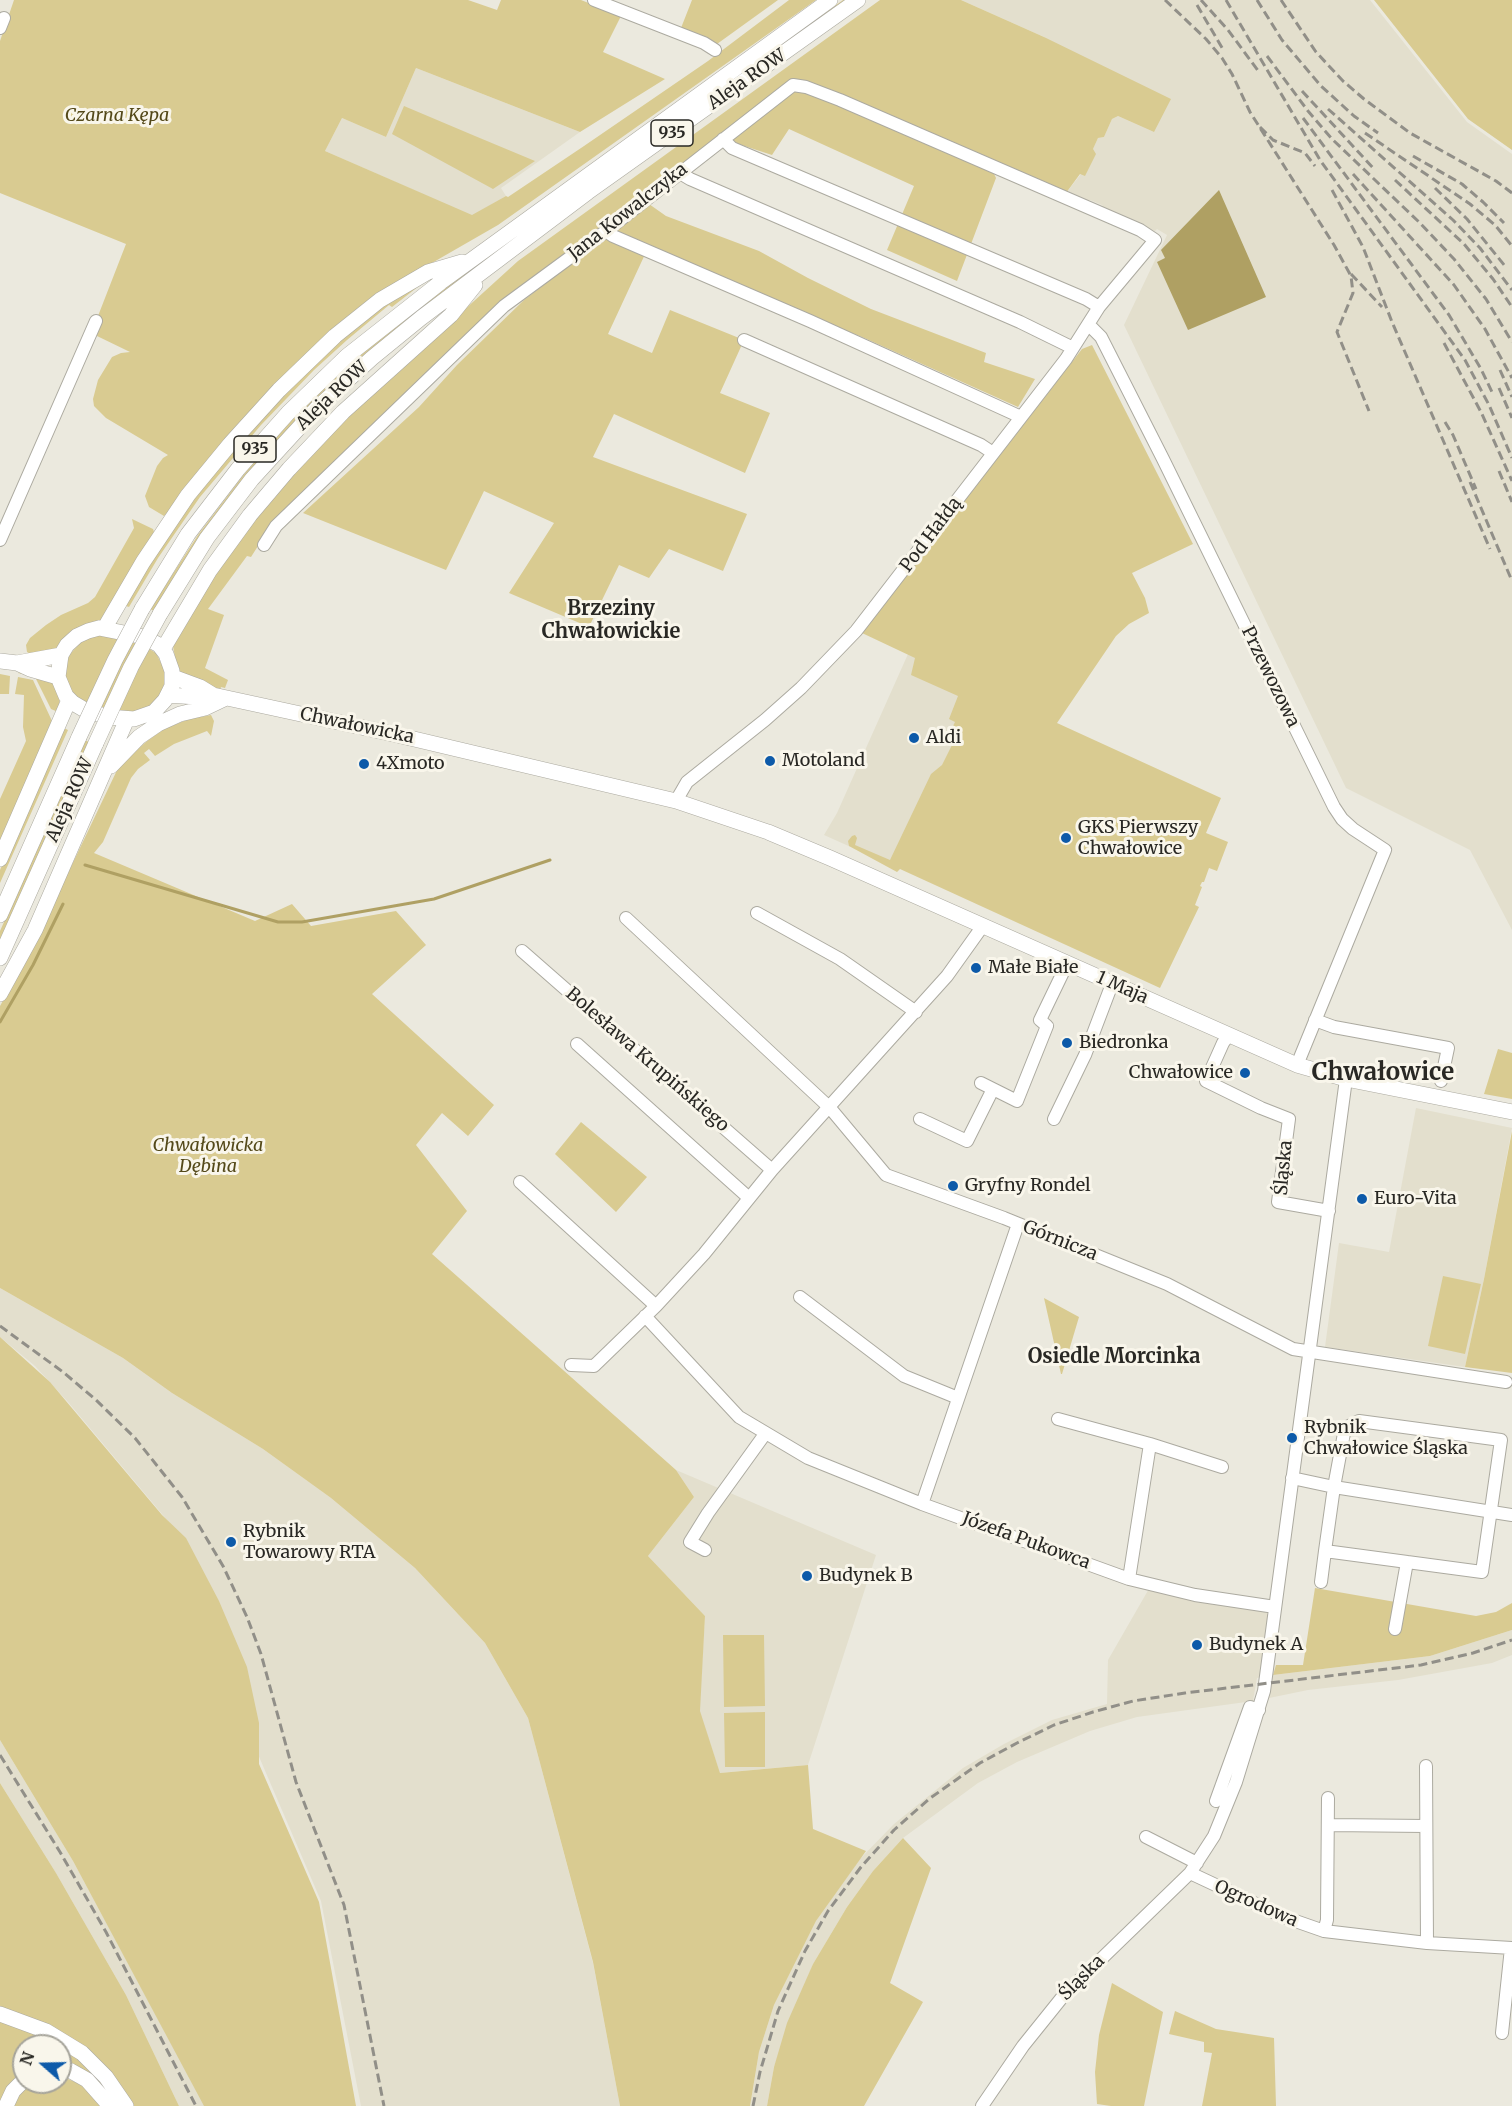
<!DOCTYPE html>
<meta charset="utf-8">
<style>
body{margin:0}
#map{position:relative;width:1512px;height:2106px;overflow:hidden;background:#ebe9de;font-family:Merriweather,serif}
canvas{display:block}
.north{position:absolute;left:12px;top:2034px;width:60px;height:60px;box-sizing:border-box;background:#f9f6eb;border:2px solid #a6a49b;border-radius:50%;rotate:290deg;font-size:16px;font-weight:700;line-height:24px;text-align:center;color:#292824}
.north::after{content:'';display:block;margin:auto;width:21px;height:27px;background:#0d5aa9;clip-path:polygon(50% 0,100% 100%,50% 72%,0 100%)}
</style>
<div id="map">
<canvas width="1512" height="2106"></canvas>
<div class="north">N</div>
</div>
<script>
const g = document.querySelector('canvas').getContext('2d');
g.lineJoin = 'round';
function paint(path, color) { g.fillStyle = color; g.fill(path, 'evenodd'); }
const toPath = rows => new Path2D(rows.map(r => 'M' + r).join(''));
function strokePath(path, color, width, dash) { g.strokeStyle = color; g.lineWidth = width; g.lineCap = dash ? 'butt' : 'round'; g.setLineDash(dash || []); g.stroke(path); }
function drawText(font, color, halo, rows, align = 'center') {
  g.font = font + ' Merriweather,serif'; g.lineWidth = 6; g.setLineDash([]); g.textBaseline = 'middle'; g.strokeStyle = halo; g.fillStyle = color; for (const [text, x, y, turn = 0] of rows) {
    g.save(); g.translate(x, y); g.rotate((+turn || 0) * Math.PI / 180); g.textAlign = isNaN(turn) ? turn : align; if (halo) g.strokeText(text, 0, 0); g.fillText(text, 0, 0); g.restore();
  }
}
paint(toPath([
 [961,0,1370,0,1467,122,1512,154,1512,930,1470,850,1346,788,1124,325,1167,235,1157,229,1155,231,1104,209,1102,205,1090,200,1085,201,1066,193,1081,174,1098,138,1104,137,1112,119,1118,116,1154,132,1044,37],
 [416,68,580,132,501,188,506,196,472,216,325,151,342,118,386,137],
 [908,654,986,690,900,869,824,835,837,813],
 [1416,1108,1512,1128,1484,1279,1465,1367,1325,1347,1339,1243,1389,1252],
 [0,1288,123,1358,172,1393,263,1449,331,1498,415,1568,485,1643,528,1718,593,1963,620,2106,361,2106,321,1901,254,1745,172,1526,68,1402,35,1366,0,1337],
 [676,1470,876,1555,808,1765,720,1773,699,1711,705,1616,648,1556,694,1497],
 [1150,1587,1197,1602,1269,1612,1263,1677,1257,1678,1253,1701,1137,1717,1090,1731,1017,1762,978,1783,903,1838,873,1871,847,1907,813,1964,774,2067,767,2106,750,2106,759,2052,774,2005,816,1921,858,1861,894,1824,963,1768,1004,1744,1052,1720,1107,1704,1108,1660],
 [1512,1630,1512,1655,1492,1663,1398,1680,1308,1690,1269,1698,1273,1675,1430,1656],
 [0,1740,73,1861,205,2106,179,2106,126,1995,56,1873,0,1783]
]), '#e3dfcd');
paint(toPath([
 [14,0,468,0,497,10,501,0,581,0,621,16,603,52,665,79,580,132,416,68,386,137,342,118,325,151,472,215,506,196,508,197,584,146,708,61,789,0,816,0,498,225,378,294,164,516,149,507,145,496,157,466,163,458,168,455,106,418,94,406,93,399,98,380,112,357,121,353,130,352,97,336,98,316,126,244,0,193,0,41],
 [692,0,778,0,717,44,681,28],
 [843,0,849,0,346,373,154,611,150,609,198,535,248,469,300,411,354,360,441,290],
 [880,0,961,0,1044,37,1171,99,1154,132,1118,116,1112,119,1104,137,1098,138,1093,149,1096,154,1085,176,1080,174,1066,193,987,159,996,178,957,281,887,250,914,186,789,129,772,155,723,139,529,283,265,535,251,557,247,556,208,609,224,615,205,668,228,680,225,688,221,687,220,690,184,677,177,669,173,646,215,573,280,487,351,413,518,261],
 [1374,0,1512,0,1512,150,1468,119],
 [404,106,475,136,535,161,493,189,392,134],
 [649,204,666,216,759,251,808,278,871,309,986,353,984,362,1035,379,1018,407,862,337,647,250,608,334,652,353,670,310,744,340,720,393,770,413,745,473,614,414,593,457,747,514,723,571,669,549,649,578,619,565,589,627,509,593,554,523,484,491,446,570,303,513,419,407,457,365,524,300],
 [428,279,392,307,389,305,347,340,314,370,261,425,200,497,158,558,129,607,123,605,170,530,256,421,362,319],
 [1092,345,1193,544,1132,573,1145,598,1149,613,1129,624,1116,636,1057,723,1221,798,1206,833,1228,842,1217,871,1209,868,1204,882,1202,882,1200,886,1202,887,1195,905,1199,907,1160,988,900,869,897,872,849,846,848,841,852,836,855,835,857,838,855,845,890,860,931,774,942,765,958,733,951,730,955,722,949,719,958,696,911,675,915,658,862,633,1082,349],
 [132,519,153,529,154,532,101,620,58,649,32,655,27,652,26,645,30,638,46,625,61,615,88,603,95,597,134,528],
 [95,636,104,636,141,644,156,653,165,671,165,681,162,691,153,704,141,711,128,712,98,707,81,701,72,693,66,679,65,671,69,655,83,640],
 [22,671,52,681,60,698,58,712,51,709,35,677,18,673],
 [0,674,10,676,9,694,0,694],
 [18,677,33,680,52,721,0,845,0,799,26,741,23,727,24,695,15,694],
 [211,715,214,721,211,736,207,731,174,744,155,756,149,749,144,753,150,760,138,769,131,778,103,842,94,853,255,921,292,904,311,926,396,911,426,945,372,994,494,1105,468,1136,442,1113,416,1145,467,1211,432,1254,676,1470,694,1497,648,1556,705,1616,700,1711,720,1773,808,1765,813,1829,866,1851,816,1921,774,2005,759,2052,750,2106,620,2106,593,1962,528,1718,485,1643,415,1568,331,1498,263,1449,172,1393,123,1358,0,1288,0,1006,28,957,119,766,147,741,164,729,189,719],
 [62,727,68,730,0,883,0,870],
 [85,740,89,742,0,942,0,931],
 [1498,1049,1512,1053,1512,1099,1484,1094],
 [581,1122,647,1177,616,1212,555,1154],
 [1512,1131,1512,1373,1465,1367,1484,1279],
 [1443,1276,1481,1284,1465,1354,1428,1346],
 [1044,1298,1079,1317,1062,1374,1061,1374],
 [0,1337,50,1382,162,1515,186,1538,219,1601,247,1667,259,1723,259,1764,319,1902,356,2106,204,2106,73,1861,0,1740],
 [1315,1588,1476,1616,1496,1612,1512,1603,1512,1630,1430,1656,1273,1675,1276,1665,1303,1665],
 [723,1635,764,1635,765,1706,724,1707],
 [765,1712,765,1767,725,1767,724,1713],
 [0,1783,56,1873,126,1995,179,2106,132,2106,110,2072,0,2008],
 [903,1838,931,1868,890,1983,923,2002,864,2106,767,2106,774,2067,787,2023,813,1964,847,1907,873,1871],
 [1112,1983,1163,2012,1144,2106,1111,2106,1097,2104,1095,2072,1099,2035],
 [1175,2011,1216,2029,1274,2038,1276,2106,1202,2106,1212,2053,1204,2052,1204,2042,1169,2034],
 [0,2020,40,2035,55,2042,71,2053,100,2078,120,2106,116,2106,102,2085,91,2075,76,2066,60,2063,60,2046,24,2046,24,2072,8,2087,0,2104],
 [60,2076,83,2085,104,2106,13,2106,16,2097,30,2083,60,2082]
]), '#d9cb91');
paint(toPath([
 [1219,190,1266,297,1188,330,1157,262,1165,258,1161,250]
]), '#afa063');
strokePath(toPath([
 [85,865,278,922,302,922,434,899,550,860],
 [0,1022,33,965,63,904]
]), '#afa063', 3);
const minor = toPath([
 [594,0,704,43,715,50],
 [0,28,4,18],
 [723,139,732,148,1086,299,1099,307],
 [680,173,690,179,1020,322,1073,348],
 [606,231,613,236,810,321,1021,417],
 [1089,325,1101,337,1163,459,1334,807,1342,819,1353,829,1385,850,1297,1065],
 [744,340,981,445,993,453],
 [0,540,96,321],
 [264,545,276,526,504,306,606,231,793,85,806,87,840,100,1140,230,1155,240,1099,307,1066,359,856,631,801,688,765,720,687,782,676,801],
 [757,913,840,959,916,1012],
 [626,918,830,1108,886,1175,1004,1218,1167,1284,1293,1349,1506,1382],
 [522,951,772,1170],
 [1315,1020,1334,1027,1448,1048,1441,1081],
 [1228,1036,1223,1043,1206,1081,1261,1108,1289,1119,1278,1202,1329,1211],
 [577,1044,749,1198],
 [981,1083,1017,1101,1047,1026,1040,1020,1067,964],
 [920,1119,967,1141,993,1089],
 [1054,1119,1085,1055,1112,984],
 [520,1182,656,1306],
 [800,1297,904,1376,958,1398],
 [645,1316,739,1417,808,1458,922,1504,1129,1579,1195,1595,1275,1607],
 [571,1365,594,1366,656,1306,704,1254,772,1170,947,976,982,927],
 [1058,1419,1150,1444,1222,1467],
 [1292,1478,1334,1487,1512,1515],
 [922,1504,1018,1224],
 [705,1550,690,1542,708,1513,765,1434],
 [1129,1579,1150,1444],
 [1321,1582,1325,1551,1334,1487,1345,1428,1359,1421,1501,1440,1482,1572,1325,1551],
 [1395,1629,1407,1562],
 [1426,1766,1427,1943],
 [1216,1801,1250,1707,1259,1710],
 [1328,1825,1426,1826],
 [1146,1837,1197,1863],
 [1190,1873,1284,1917,1324,1931,1427,1943,1512,1948],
 [1324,1931,1327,1920,1328,1798],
 [1502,2033,1511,1948],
 [982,2106,1023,2046,1064,1995,1190,1873,1214,1836,1236,1782,1264,1691,1346,1079]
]);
const major = toPath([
 [142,609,188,534,238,469,288,413,347,356,441,282,830,0],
 [160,614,207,538,252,479,317,408,372,358,421,318,588,192,858,0],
 [99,628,144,637,159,645,166,654,172,671,172,686,165,700,154,712,134,719,108,717,85,710,73,703,66,696,58,677,61,655,67,645,77,636,88,631,99,628],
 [104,629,143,562,188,495,230,444,279,390,335,336,380,300,428,272,462,262],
 [163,649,210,570,250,515,289,469,343,412,451,315,475,285],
 [0,661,17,663,30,669,58,677],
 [17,663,61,655],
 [173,677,200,687,213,695,393,734,676,801,768,832,830,858,1297,1065,1346,1079,1512,1112],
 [168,695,197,697,213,695],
 [111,766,139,737,158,724,180,714,205,708,226,698],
 [0,859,69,700],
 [0,915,79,737],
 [0,958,96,743],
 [0,994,35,930,127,719],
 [0,2014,46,2031,82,2053,106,2077,126,2106],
 [60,2069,71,2071,87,2080,110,2106],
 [6,2106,13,2091,24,2080]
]);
strokePath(minor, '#acaaa0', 14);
strokePath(major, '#acaaa0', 16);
strokePath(minor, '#fff', 12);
strokePath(major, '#fff', 15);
strokePath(toPath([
 [1165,0,1206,39,1222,58,1232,74,1250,112,1334,245,1351,276,1353,293,1337,332,1369,411],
 [1201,0,1228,30,1259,72],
 [1226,0,1320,160,1465,360,1489,405,1512,458],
 [1257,0,1282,40,1321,86,1354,116,1378,133],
 [1281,0,1316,52,1343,81,1364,99,1410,133,1496,181,1512,193],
 [1197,5,1224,51],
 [1267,56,1308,111,1332,139,1419,222,1454,259,1486,299,1512,342],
 [1302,91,1375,170],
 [1328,109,1453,220,1480,248,1512,290],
 [1303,118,1449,315,1481,369,1492,392],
 [1260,127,1273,140,1305,153,1315,166],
 [1365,133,1470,204,1495,225,1512,246],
 [1413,156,1462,184,1483,202,1504,223],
 [1353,174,1454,285,1485,329,1512,378],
 [1395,180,1464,244,1493,279,1512,307],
 [1435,188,1467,219,1505,266],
 [1332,190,1363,247,1392,322,1490,549],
 [1351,274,1382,307],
 [1444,343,1481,412,1512,481],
 [1500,370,1512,397],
 [1499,388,1512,418],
 [1445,422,1453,435,1476,489],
 [1499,471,1512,502],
 [1470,482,1512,581],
 [0,1326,63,1372,96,1400,135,1438,182,1497,223,1566,247,1617,261,1654,296,1782,344,1905,384,2106],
 [0,1755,60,1852,106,1932,196,2106],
 [753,2106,760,2072,778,2011,805,1951,828,1911,861,1867,894,1830,929,1799,980,1763,1017,1743,1054,1725,1093,1712,1133,1701,1185,1693,1421,1665,1473,1653,1512,1640]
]), '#918f88', 3, [9, 4.5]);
const majorBridge = toPath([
 [79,737,115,660,142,609],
 [96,743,131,667,160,614]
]);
strokePath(majorBridge, '#acaaa0', 16, []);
strokePath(majorBridge, '#fff', 15);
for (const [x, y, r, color] of [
 [914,738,6,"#0d5aa9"],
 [770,761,6,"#0d5aa9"],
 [364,764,6,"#0d5aa9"],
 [1066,838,6,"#0d5aa9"],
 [976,968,6,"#0d5aa9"],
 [1067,1043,6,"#0d5aa9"],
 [1245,1073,6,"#0d5aa9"],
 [953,1186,6,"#0d5aa9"],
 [1362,1199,6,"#0d5aa9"],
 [1292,1438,6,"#0d5aa9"],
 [231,1542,6,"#0d5aa9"],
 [807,1576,6,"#0d5aa9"],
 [1197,1645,6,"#0d5aa9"]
]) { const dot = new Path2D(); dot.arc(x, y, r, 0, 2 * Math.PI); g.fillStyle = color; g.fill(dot); strokePath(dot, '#f9f6eb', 2); }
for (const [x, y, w] of [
 [672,133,42],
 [255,449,42]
]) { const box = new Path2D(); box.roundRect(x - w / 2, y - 13, w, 26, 4.5); g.fillStyle = '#f9f6eb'; g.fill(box); strokePath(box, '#292824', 1.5); }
drawText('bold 16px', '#292824', null, [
 ["935",672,133],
 ["935",255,449]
]);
drawText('18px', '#292824', '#f9f6eb', [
 ["Aleja ROW",747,80,-35],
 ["Jana Kowalczyka",628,212,-38],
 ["Aleja ROW",332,396,-44],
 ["Pod Hałdą",931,535,-53],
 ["Przewozowa",1270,677,64],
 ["Chwałowicka",357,726,12],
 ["Aleja ROW",70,800,-66],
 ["1 Maja",1122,988,24],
 ["Bolesława Krupińskiego",647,1060,41],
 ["Śląska",1284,1168,-85],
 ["Górnicza",1060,1241,22],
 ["Józefa Pukowca",1026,1541,20],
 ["Ogrodowa",1256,1904,24],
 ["Śląska",1082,1978,-45]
]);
drawText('italic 18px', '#544919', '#f9f6eb', [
 ["Czarna Kępa",117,116],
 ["Chwałowicka",208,1146],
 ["Dębina",208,1167]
]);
drawText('18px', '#292824', '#f9f6eb', [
 ["Aldi",926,738],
 ["Motoland",782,761],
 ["4Xmoto",376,764],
 ["GKS Pierwszy",1078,828],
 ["Chwałowice",1078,849],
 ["Małe Białe",988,968],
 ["Biedronka",1079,1043],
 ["Chwałowice",1233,1073,"right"],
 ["Gryfny Rondel",965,1186],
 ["Euro-Vita",1374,1199],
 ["Rybnik",1304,1428],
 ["Chwałowice Śląska",1304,1449],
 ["Rybnik",243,1532],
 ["Towarowy RTA",243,1553],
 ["Budynek B",819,1576],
 ["Budynek A",1209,1645]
], 'left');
drawText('bold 20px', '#292824', '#f9f6eb', [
 ["Brzeziny",611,609],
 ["Chwałowickie",611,632],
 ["Osiedle Morcinka",1114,1357]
]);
drawText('bold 24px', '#292824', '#f9f6eb', [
 ["Chwałowice",1383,1073]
]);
</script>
